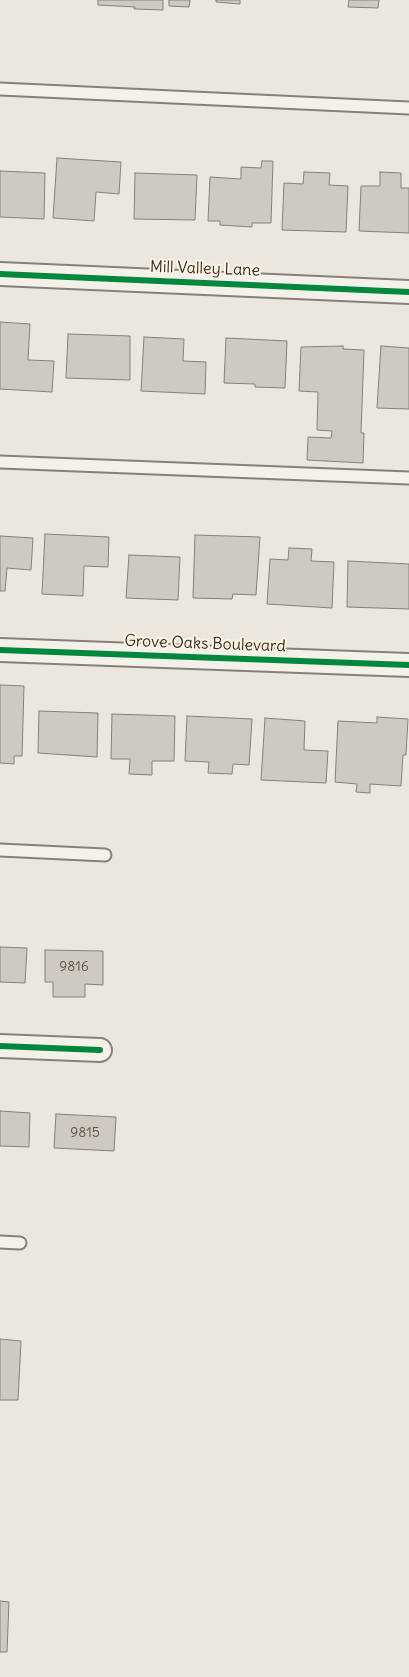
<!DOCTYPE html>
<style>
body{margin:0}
canvas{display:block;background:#ebe7de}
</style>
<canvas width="409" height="1677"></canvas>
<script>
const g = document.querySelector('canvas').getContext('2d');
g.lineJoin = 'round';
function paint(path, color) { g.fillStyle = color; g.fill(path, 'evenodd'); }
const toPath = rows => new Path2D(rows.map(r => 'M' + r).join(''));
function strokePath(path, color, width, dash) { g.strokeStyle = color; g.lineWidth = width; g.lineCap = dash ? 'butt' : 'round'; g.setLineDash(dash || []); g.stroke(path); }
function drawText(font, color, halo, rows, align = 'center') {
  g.font = font + ' Delius,sans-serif'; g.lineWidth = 4; g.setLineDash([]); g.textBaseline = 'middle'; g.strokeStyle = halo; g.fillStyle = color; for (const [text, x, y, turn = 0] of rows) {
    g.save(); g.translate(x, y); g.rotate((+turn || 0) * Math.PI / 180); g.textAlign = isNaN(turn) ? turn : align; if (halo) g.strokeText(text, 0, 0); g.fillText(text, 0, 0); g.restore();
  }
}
const building = toPath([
 [98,0,163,0,163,10,134,9,135,7,98,5,98,0],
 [169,0,190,0,189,7,169,6,169,0],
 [216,0,240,0,240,4,216,2,216,0],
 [349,0,379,0,378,8,348,7,349,0],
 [57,158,121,162,119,194,96,192,94,221,53,218,57,158],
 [262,161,273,161,271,223,252,223,252,227,220,225,220,221,208,221,210,177,241,179,241,167,261,168,262,161],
 [0,171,45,173,44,219,0,217,0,171],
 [304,172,330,173,329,185,348,186,346,232,282,230,284,183,303,184,304,172],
 [380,172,401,173,401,188,409,188,409,233,359,231,361,186,380,186,380,172],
 [135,173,197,175,195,220,134,219,135,173],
 [0,322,30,324,28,360,54,361,52,392,0,389,0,322],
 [68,334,130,336,130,380,66,378,68,334],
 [144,337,184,339,183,361,206,362,205,394,141,391,144,337],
 [226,338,287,341,285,388,255,387,255,384,224,383,226,338],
 [343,346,343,349,364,350,361,433,364,433,363,463,307,460,308,437,331,438,332,431,317,430,318,392,299,391,301,347,343,346],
 [381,346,409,348,409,409,377,408,381,346],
 [45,534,109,537,108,567,84,566,83,596,42,594,45,534],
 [195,535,260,537,256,595,233,594,232,599,193,598,195,535],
 [0,536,33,538,31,570,7,568,5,591,0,591,0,536],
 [289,548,312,549,311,561,334,562,332,608,267,604,270,559,288,560,289,548],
 [129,555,180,557,178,600,126,598,129,555],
 [348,561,409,564,409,609,347,607,348,561],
 [0,685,24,686,22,756,14,756,14,764,0,763,0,685],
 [39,711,98,713,97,757,38,753,39,711],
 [112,714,175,716,174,761,152,761,152,775,129,774,130,759,111,759,112,714],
 [187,716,252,719,249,765,233,764,232,774,208,773,209,762,185,761,187,716],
 [377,717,408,719,406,755,403,755,401,786,370,784,370,793,356,792,357,784,335,782,338,721,377,723,377,717],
 [265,718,305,721,304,750,328,751,326,783,261,780,265,718],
 [0,947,27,948,25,983,0,982,0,947],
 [45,950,103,951,103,985,85,984,85,997,53,997,53,982,45,982,45,950],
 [0,1111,30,1113,29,1147,0,1146,0,1111],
 [56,1114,116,1117,114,1151,54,1148,56,1114],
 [0,1339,21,1341,18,1400,0,1400,0,1339],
 [0,1601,9,1602,7,1652,0,1652,0,1601]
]);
paint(building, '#cecac2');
strokePath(building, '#858079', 1);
const service = toPath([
 [0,89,409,108],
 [0,462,409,478],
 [0,850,105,855],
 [0,1242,20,1243]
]);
const minor = toPath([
 [0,274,409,292],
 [0,650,409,665],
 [0,1046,100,1050]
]);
strokePath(service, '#858079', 15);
strokePath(minor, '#858079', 26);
strokePath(service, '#f4f0ea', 11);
strokePath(minor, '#f4f0ea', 22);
strokePath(toPath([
 [0,274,409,292],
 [0,650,409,665],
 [0,1046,100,1050]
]), '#00873e', 6);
drawText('14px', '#605247', null, [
 ["9816",74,967],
 ["9815",85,1133]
]);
drawText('16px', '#3b2a1e', '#fcf5e5', [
 ["Mill Valley Lane",205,269,2],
 ["Grove Oaks Boulevard",205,644,2]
]);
</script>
